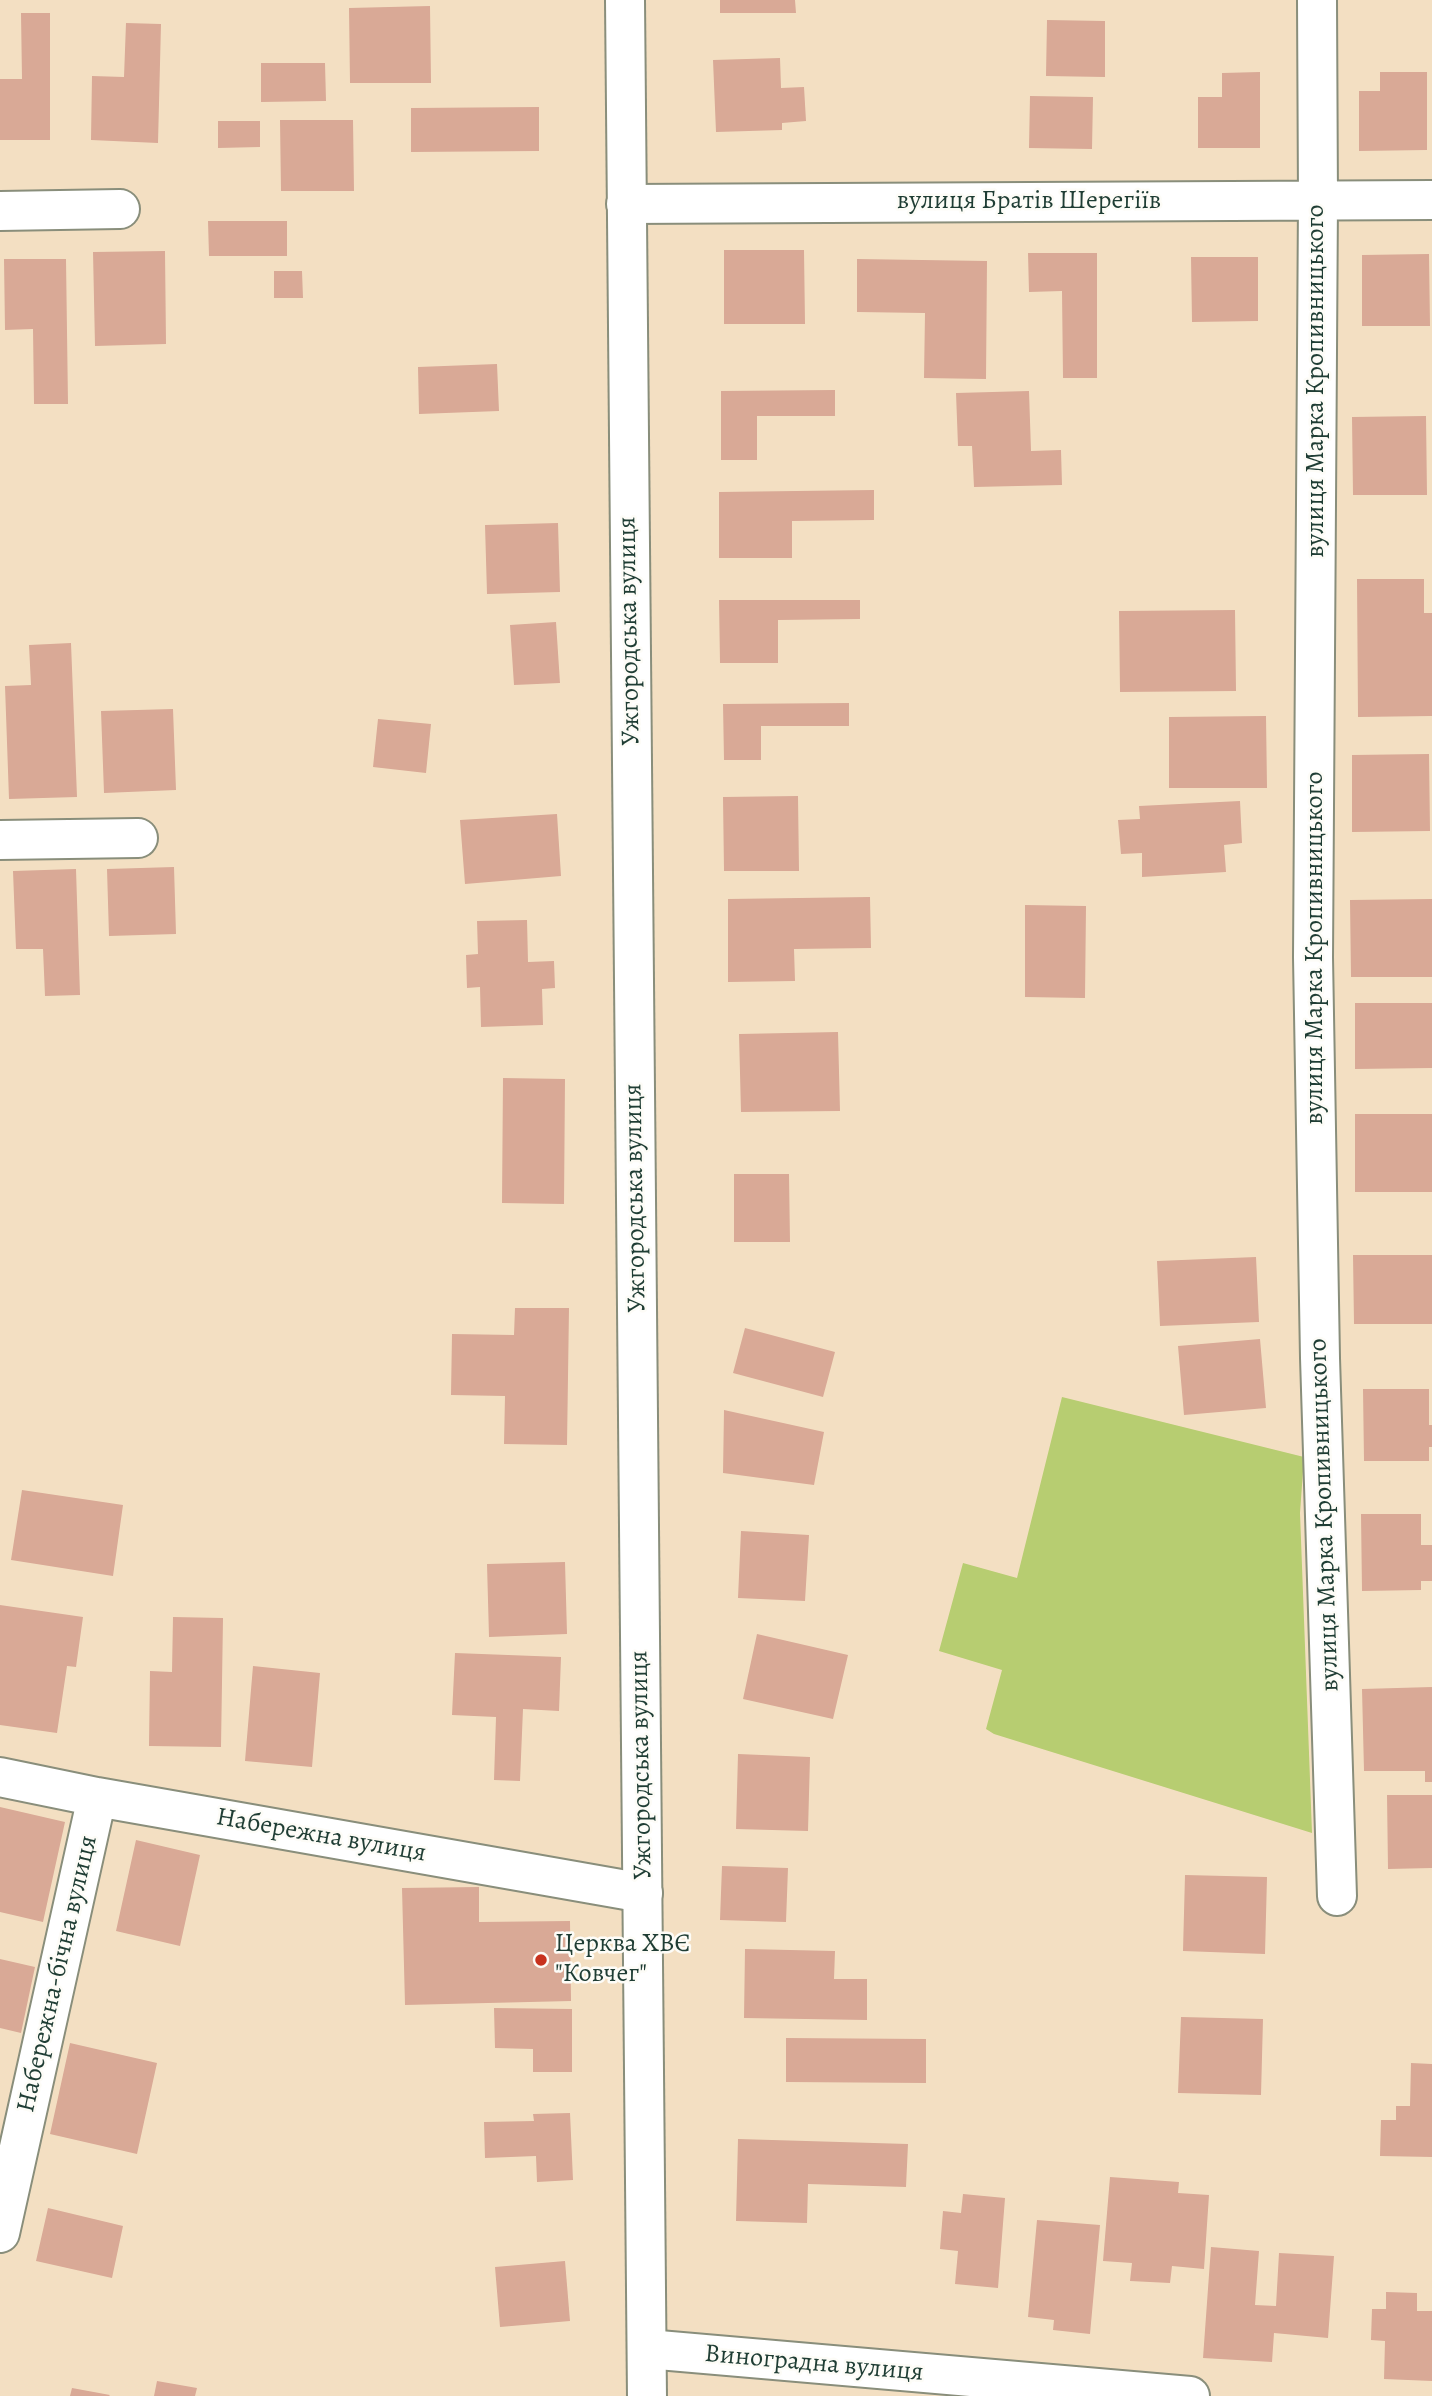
<!DOCTYPE html>
<meta charset="utf-8">
<style>
body{margin:0}
canvas{display:block;background:#f3dfc2}
</style>
<canvas width="1432" height="2396"></canvas>
<script>
const g = document.querySelector('canvas').getContext('2d');
g.lineJoin = 'round';
function paint(path, color) { g.fillStyle = color; g.fill(path, 'evenodd'); }
const toPath = rows => new Path2D(rows.map(r => 'M' + r).join(''));
function strokePath(path, color, width, dash) { g.strokeStyle = color; g.lineWidth = width; g.lineCap = dash ? 'butt' : 'round'; g.setLineDash(dash || []); g.stroke(path); }
function drawText(font, color, halo, rows, align = 'center') {
  g.font = font + ' Alegreya,serif'; g.lineWidth = 5; g.setLineDash([]); g.textBaseline = 'middle'; g.strokeStyle = halo; g.fillStyle = color; for (const [text, x, y, turn = 0] of rows) {
    g.save(); g.translate(x, y); g.rotate((+turn || 0) * Math.PI / 180); g.textAlign = isNaN(turn) ? turn : align; if (halo) g.strokeText(text, 0, 0); g.fillText(text, 0, 0); g.restore();
  }
}
paint(toPath([
 [1062,1397,1304,1457,1300,1513,1312,1833,994,1734,986,1729,1002,1670,939,1651,963,1563,1017,1578]
]), '#b7cd71');
paint(toPath([
 [720,0,795,0,796,13,720,13],
 [430,6,431,83,350,83,349,8],
 [21,13,50,13,50,140,0,140,0,79,22,79],
 [1047,20,1105,21,1105,77,1046,76],
 [126,23,161,24,158,143,91,140,92,76,124,77],
 [780,58,781,88,804,87,806,121,782,123,782,130,716,132,713,60],
 [261,63,325,63,326,101,261,102],
 [1260,72,1260,148,1198,148,1198,97,1222,97,1222,73],
 [1380,72,1427,72,1427,150,1359,151,1359,91,1380,91],
 [1030,96,1093,97,1092,149,1029,148],
 [539,107,539,151,411,152,411,108],
 [280,120,353,120,354,191,281,191],
 [218,121,260,121,260,147,218,148],
 [208,221,287,221,287,256,209,256],
 [724,250,804,250,805,324,724,324],
 [165,251,166,344,95,346,93,252],
 [1028,253,1097,253,1097,378,1063,378,1062,291,1029,292],
 [1429,254,1430,326,1362,326,1362,255],
 [1191,257,1258,257,1258,321,1192,322],
 [4,259,66,259,68,404,34,404,33,329,5,330],
 [857,259,987,261,986,379,924,378,925,313,857,312],
 [274,271,302,271,303,298,274,298],
 [497,364,499,411,419,414,418,367],
 [835,390,835,416,757,416,757,460,721,460,721,391],
 [1029,391,1031,451,1061,450,1062,485,974,487,972,446,958,446,956,393],
 [1426,416,1427,495,1353,495,1352,417],
 [874,490,874,520,792,521,792,558,719,558,719,492],
 [558,523,560,592,487,594,485,525],
 [1357,579,1424,579,1424,613,1432,613,1432,716,1358,717],
 [719,600,860,600,860,619,778,620,778,663,720,663],
 [1235,610,1236,691,1120,692,1119,611],
 [556,622,560,683,514,685,510,625],
 [71,643,77,797,9,799,5,686,31,685,29,645],
 [849,703,849,726,761,726,761,760,724,760,723,704],
 [173,709,176,790,104,793,101,711],
 [1266,716,1267,788,1169,788,1169,717],
 [378,719,431,724,426,773,373,767],
 [1429,754,1430,831,1352,832,1352,755],
 [798,796,799,871,724,871,723,797],
 [1240,801,1242,843,1224,845,1226,872,1142,877,1142,853,1121,854,1118,820,1140,819,1139,806],
 [557,814,561,876,465,884,460,820],
 [174,867,176,934,109,936,107,869],
 [76,869,80,995,45,996,43,949,16,949,13,871],
 [870,897,871,948,794,949,795,981,728,982,728,899],
 [1432,899,1432,977,1351,977,1350,900],
 [1025,905,1086,906,1085,998,1025,997],
 [527,920,528,962,554,961,555,988,542,989,543,1025,481,1027,480,987,467,988,466,955,478,954,477,921],
 [1355,1003,1432,1003,1432,1068,1355,1069],
 [838,1032,840,1111,741,1112,739,1034],
 [503,1078,565,1079,564,1204,502,1203],
 [1355,1114,1432,1114,1432,1192,1355,1192],
 [734,1174,789,1174,790,1242,734,1242],
 [1353,1255,1432,1255,1432,1324,1354,1324],
 [1256,1257,1259,1322,1160,1326,1157,1261],
 [515,1308,569,1308,567,1445,504,1444,505,1396,451,1395,452,1334,514,1335],
 [745,1328,835,1352,823,1397,733,1373],
 [1260,1339,1266,1408,1184,1415,1178,1346],
 [1363,1389,1429,1389,1429,1425,1432,1425,1432,1447,1429,1447,1429,1461,1364,1461],
 [724,1410,824,1432,814,1485,723,1473],
 [22,1490,123,1505,113,1576,11,1560],
 [1361,1514,1421,1514,1421,1545,1432,1545,1432,1581,1421,1581,1421,1590,1362,1591],
 [741,1531,809,1535,805,1601,738,1598],
 [565,1562,567,1634,489,1637,487,1564],
 [0,1605,83,1617,76,1667,67,1666,57,1733,0,1725],
 [173,1617,223,1618,221,1747,149,1746,150,1671,172,1672],
 [757,1634,848,1655,833,1719,743,1699],
 [455,1653,561,1657,559,1711,523,1709,520,1781,494,1780,496,1717,452,1715],
 [253,1666,320,1673,312,1767,245,1761],
 [1432,1687,1432,1782,1425,1782,1425,1771,1364,1771,1362,1689],
 [738,1754,810,1757,808,1831,736,1829],
 [1387,1795,1432,1795,1432,1868,1388,1869],
 [0,1807,65,1822,43,1922,0,1912],
 [136,1840,200,1855,180,1946,116,1931],
 [722,1866,788,1868,786,1922,720,1920],
 [1185,1875,1267,1877,1265,1954,1183,1951],
 [479,1887,479,1922,570,1921,571,2001,405,2005,402,1888],
 [745,1949,835,1951,834,1979,867,1979,867,2020,744,2018],
 [0,1959,35,1967,21,2033,0,2028],
 [494,2008,572,2009,572,2072,533,2072,533,2049,495,2048],
 [1181,2017,1263,2019,1261,2095,1178,2093],
 [786,2038,926,2039,926,2083,786,2082],
 [70,2043,157,2063,137,2154,50,2134],
 [1411,2063,1432,2064,1432,2157,1380,2156,1381,2120,1396,2120,1396,2106,1410,2106],
 [570,2113,573,2180,537,2182,536,2156,485,2158,484,2122,534,2121,533,2114],
 [738,2139,908,2144,906,2187,808,2184,807,2223,736,2221],
 [1110,2177,1179,2182,1178,2193,1209,2195,1204,2269,1172,2266,1170,2283,1130,2281,1132,2263,1103,2261],
 [963,2194,1005,2198,998,2288,955,2284,958,2251,940,2249,943,2211,961,2213],
 [48,2208,123,2226,112,2278,36,2261],
 [1037,2220,1100,2225,1090,2334,1053,2330,1054,2320,1028,2317],
 [1211,2247,1259,2251,1255,2305,1276,2306,1279,2253,1334,2256,1328,2338,1274,2333,1272,2362,1203,2358],
 [565,2261,570,2321,500,2327,495,2267],
 [1386,2292,1417,2293,1417,2311,1432,2311,1432,2381,1384,2379,1385,2341,1371,2340,1372,2309,1386,2309],
 [157,2381,197,2388,195,2396,154,2396],
 [72,2388,110,2395,109,2396,70,2396]
]), '#d9a996');
const street = toPath([
 [1317,0,1318,200,1313,957,1320,1358,1337,1896],
 [626,204,1432,200],
 [0,211,120,209],
 [0,840,138,838],
 [0,1777,97,1797,643,1893],
 [0,2233,97,1797],
 [647,2349,1190,2396]
]);
const secondary = toPath([
 [625,0,647,2396]
]);
strokePath(street, '#898e7b', 42);
strokePath(secondary, '#898e7b', 42);
strokePath(street, '#fff', 38);
strokePath(secondary, '#fff', 38);
for (const [x, y, r, color] of [
 [541,1960,7,"#c8321e"]
]) { const dot = new Path2D(); dot.arc(x, y, r, 0, 2 * Math.PI); g.fillStyle = color; g.fill(dot); strokePath(dot, '#fdfcf7', 2.5); }
drawText('26px', '#1f3d34', '#fdfcf7', [
 ["вулиця Братів Шерегіїв",1029,202],
 ["вулиця Марка Кропивницького",1317,381,-90],
 ["Ужгородська вулиця",630,631,-91],
 ["вулиця Марка Кропивницького",1316,948,-90],
 ["Ужгородська вулиця",636,1198,-91],
 ["вулиця Марка Кропивницького",1325,1515,-92],
 ["Ужгородська вулиця",642,1765,-91],
 ["Набережна вулиця",321,1836,10],
 ["Набережна-бічна вулиця",58,1974,-77],
 ["Виноградна вулиця",814,2364,5]
]);
drawText('26px', '#1f3d34', '#fdfcf7', [
 ["Церква ХВЄ",555,1945],
 ["\"Ковчег\"",555,1975]
], 'left');
</script>
